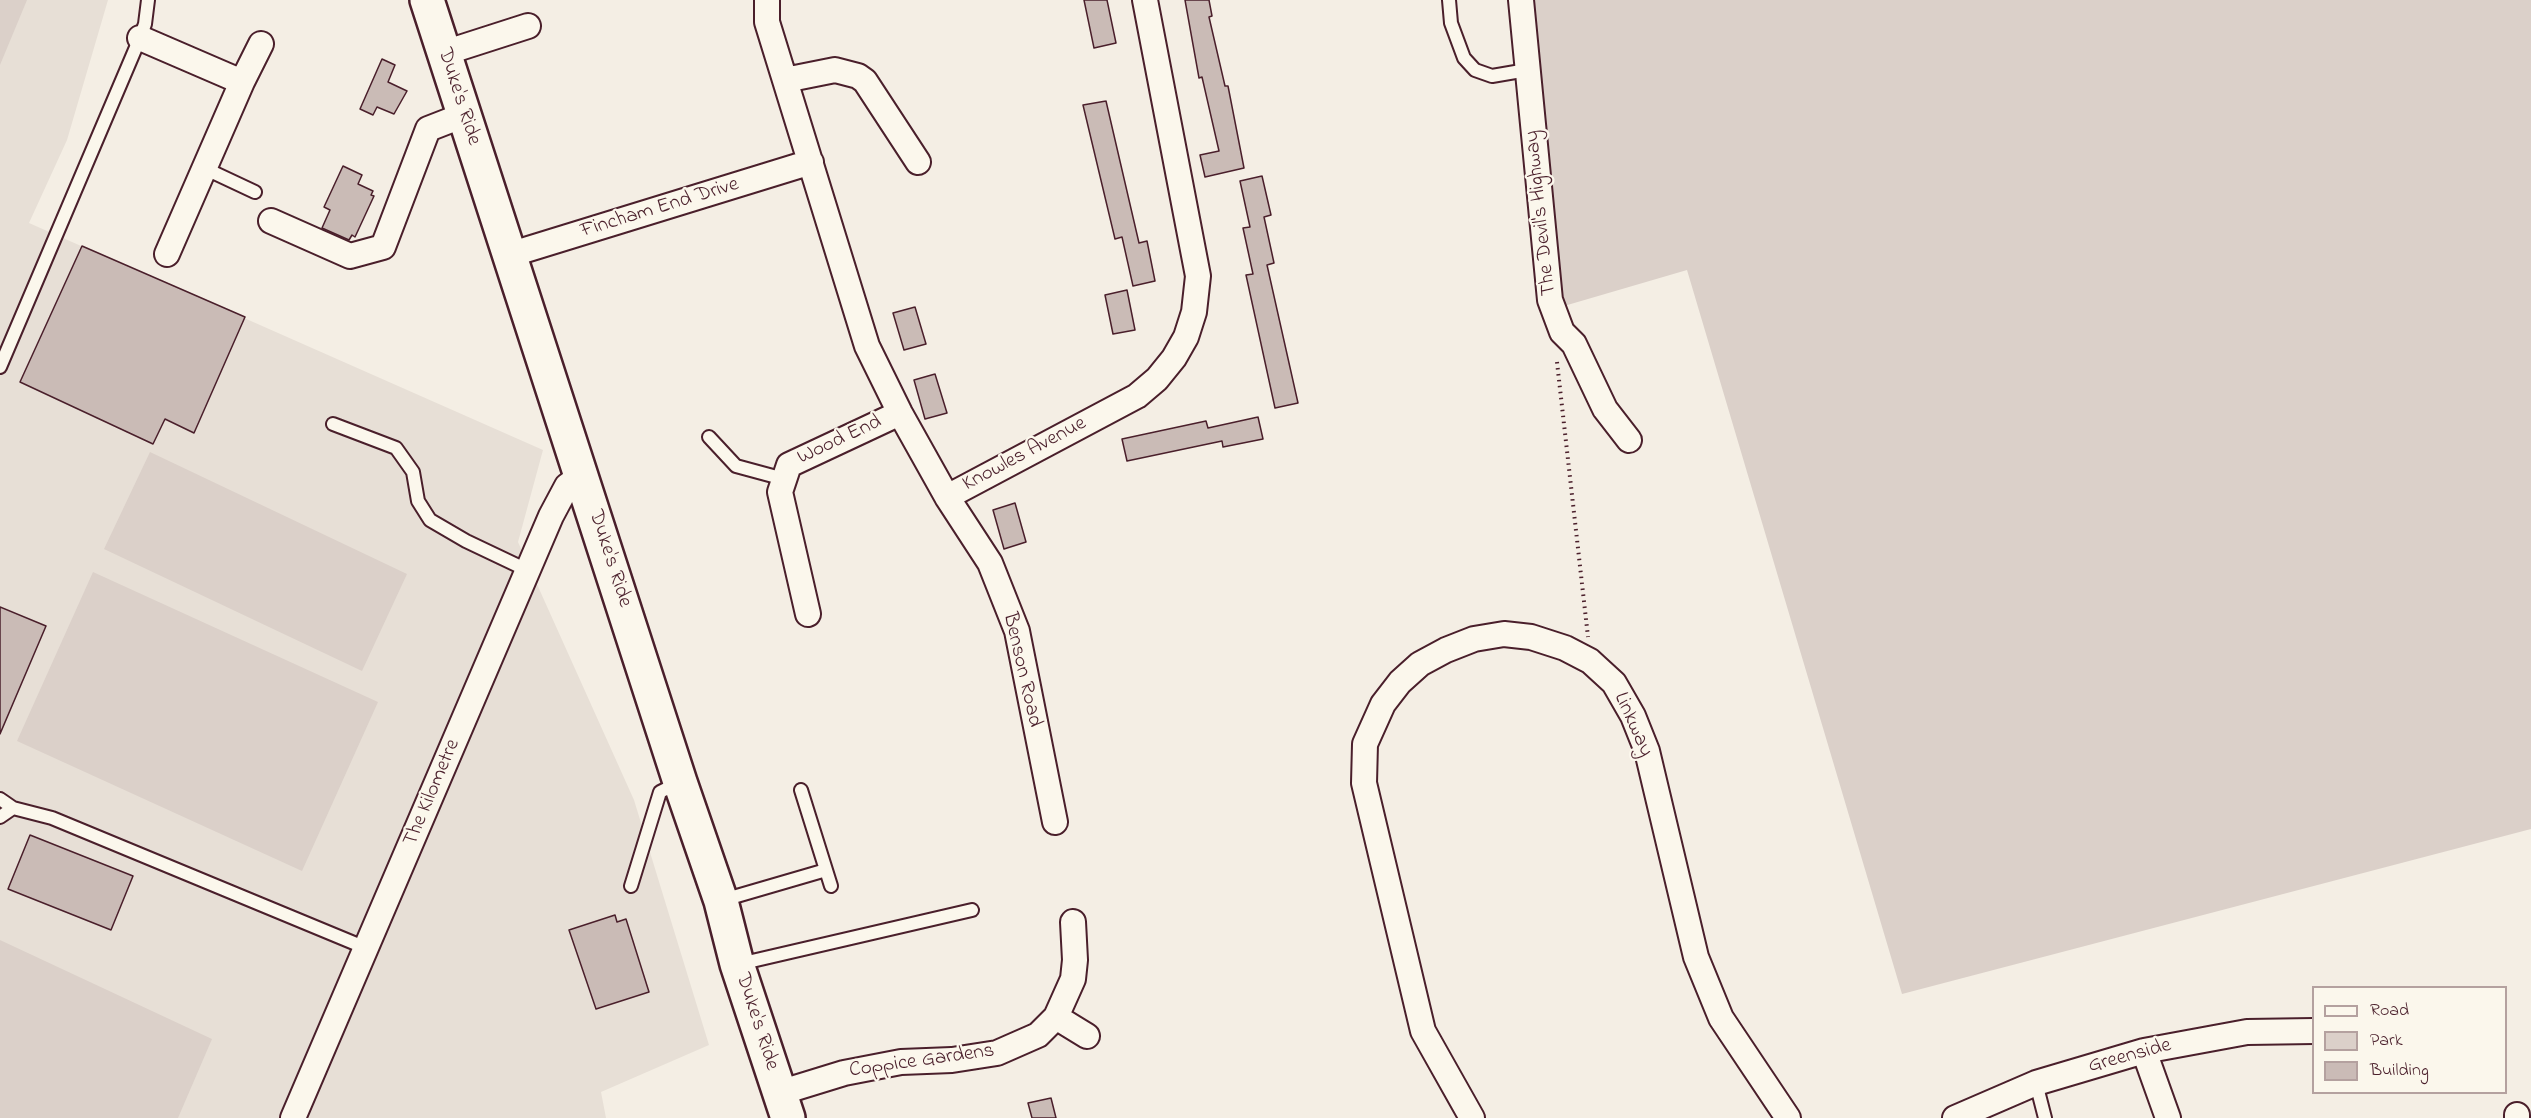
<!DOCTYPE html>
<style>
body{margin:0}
#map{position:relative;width:2531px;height:1118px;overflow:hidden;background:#f4eee4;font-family:"Indie Flower",sans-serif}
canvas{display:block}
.legend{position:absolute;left:2312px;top:986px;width:195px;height:108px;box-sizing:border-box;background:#fbf7ec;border:2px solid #b4a19f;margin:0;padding:8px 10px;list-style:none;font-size:18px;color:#4a1f2b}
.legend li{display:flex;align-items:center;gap:12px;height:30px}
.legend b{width:30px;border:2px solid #b4a19f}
</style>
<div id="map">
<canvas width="2531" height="1118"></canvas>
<ul class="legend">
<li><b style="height:8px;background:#fbf7ec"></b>Road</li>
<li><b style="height:16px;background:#dbd0c9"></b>Park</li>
<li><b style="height:16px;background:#cabbb6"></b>Building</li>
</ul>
</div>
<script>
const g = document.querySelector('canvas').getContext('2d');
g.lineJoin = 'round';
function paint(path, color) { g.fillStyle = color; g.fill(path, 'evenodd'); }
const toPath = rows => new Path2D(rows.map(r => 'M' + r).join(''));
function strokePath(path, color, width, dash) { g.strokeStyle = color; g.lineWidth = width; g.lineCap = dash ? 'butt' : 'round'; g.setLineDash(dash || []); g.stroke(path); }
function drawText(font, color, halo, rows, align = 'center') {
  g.font = font + ' "Indie Flower",sans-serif'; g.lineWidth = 4.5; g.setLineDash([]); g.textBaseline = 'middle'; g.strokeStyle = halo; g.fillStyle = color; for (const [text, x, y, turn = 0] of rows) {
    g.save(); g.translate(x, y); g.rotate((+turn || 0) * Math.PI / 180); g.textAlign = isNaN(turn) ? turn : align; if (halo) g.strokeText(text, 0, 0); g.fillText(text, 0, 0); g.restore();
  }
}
paint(toPath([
 [0,0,108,0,67,140,29,223,543,450,518,542,634,800,709,1045,601,1092,606,1118,0,1118]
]), '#e7dfd6');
paint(toPath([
 [0,0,27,0,0,65],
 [1530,0,2531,0,2531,829,1902,994,1687,270,1564,306,1540,110],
 [150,452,407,574,362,671,104,549],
 [93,572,378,702,302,871,17,741],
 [0,940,212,1039,178,1118,0,1118]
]), '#dbd0c9');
const building = toPath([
 [1084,0,1107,0,1116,43,1094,48,1084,0],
 [1185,0,1209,0,1212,16,1209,17,1225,86,1228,86,1244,168,1205,177,1200,155,1219,151,1202,77,1199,78,1185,0],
 [382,59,395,65,388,82,407,91,394,114,377,107,373,115,360,109,382,59],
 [1106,101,1139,243,1147,241,1155,281,1133,286,1122,237,1115,239,1083,105,1106,101],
 [343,166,362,175,358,184,373,191,371,195,374,196,355,237,352,235,349,240,322,228,330,210,324,207,343,166],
 [1262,176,1271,215,1264,217,1274,263,1267,265,1298,403,1275,408,1246,275,1253,274,1243,228,1250,227,1240,181,1262,176],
 [82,246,245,317,194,433,165,419,153,444,20,382,82,246],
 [1127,290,1135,330,1113,334,1105,295,1127,290],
 [915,307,926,344,904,350,893,313,915,307],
 [935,374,947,413,925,419,914,380,935,374],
 [1258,417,1263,439,1223,447,1222,441,1127,461,1122,439,1206,421,1208,428,1258,417],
 [1015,503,1026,542,1004,549,993,510,1015,503],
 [0,607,46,626,0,734,0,607],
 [30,835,133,876,111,930,8,889,30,835],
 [615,915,617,922,626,919,649,992,596,1009,569,930,615,915],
 [1051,1098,1056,1118,1032,1118,1028,1103,1051,1098]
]);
paint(building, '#cabbb6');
strokePath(building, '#4a1f2b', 1.5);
const lane = toPath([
 [1449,0,1451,23,1464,58,1475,70,1492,76,1527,70],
 [206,169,255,192],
 [0,367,140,38,145,24,148,0],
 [333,424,396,448,413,472,418,501,430,520,466,541,527,570],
 [709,437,736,466,784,479],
 [801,790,831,886],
 [0,799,13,808,52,818,366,948],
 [0,817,13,808],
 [631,886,660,792,678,783],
 [723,900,826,870],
 [739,964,972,910],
 [2036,1083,2045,1118]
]);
const street = toPath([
 [767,0,767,22,867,346,900,413,947,497,990,563,1017,631,1055,822],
 [1521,0,1550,300,1562,332,1574,344,1605,409,1629,440],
 [140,38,242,82,167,254],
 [444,53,528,26],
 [785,80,835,70,858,76,865,81,918,162],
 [242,82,261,44],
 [271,221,350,256,383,247,428,129,464,115],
 [509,255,811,162],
 [947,497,1137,396,1157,379,1174,358,1186,337,1194,312,1198,276,1145,0],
 [808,614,780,492,789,465,900,413],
 [1056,1017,1087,1036],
 [2144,1051,2168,1118],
 [779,1093,844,1073,901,1062,952,1060,997,1053,1038,1035,1056,1017,1073,979,1075,960,1073,922],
 [2517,1115,2517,1118],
 [293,1118,551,516,567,486,582,475],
 [1472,1118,1423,1031,1364,783,1365,744,1383,704,1400,682,1420,664,1446,650,1474,639,1504,634,1531,637,1565,648,1590,661,1614,683,1633,716,1647,751,1696,957,1721,1018,1788,1118],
 [1955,1118,2036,1083,2144,1051,2247,1032,2314,1031]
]);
const secondary = toPath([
 [427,0,680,782,721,901,737,964,788,1118]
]);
strokePath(lane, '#4a1f2b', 16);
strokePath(street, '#4a1f2b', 28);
strokePath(secondary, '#4a1f2b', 38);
strokePath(toPath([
 [1557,362,1588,637]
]), '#4a1f2b', 4, [1.5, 4.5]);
strokePath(lane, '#fbf7ec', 12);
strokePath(street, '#fbf7ec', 24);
strokePath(secondary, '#fbf7ec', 33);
drawText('21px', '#4a1f2b', '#fbf7ec', [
 ["Duke's Ride",458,97,72],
 ["Fincham End Drive",660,209,-17],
 ["The Devil's Highway",1542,213,-96],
 ["Wood End",840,441,-25],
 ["Knowles Avenue",1025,455,-28],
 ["Duke's Ride",609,559,72],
 ["Benson Road",1021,670,77],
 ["Linkway",1632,725,66],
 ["The Kilometre",433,793,-67],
 ["Duke's Ride",756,1022,72],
 ["Greenside",2130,1057,-15],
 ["Coppice Gardens",922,1062,-8]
]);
</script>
